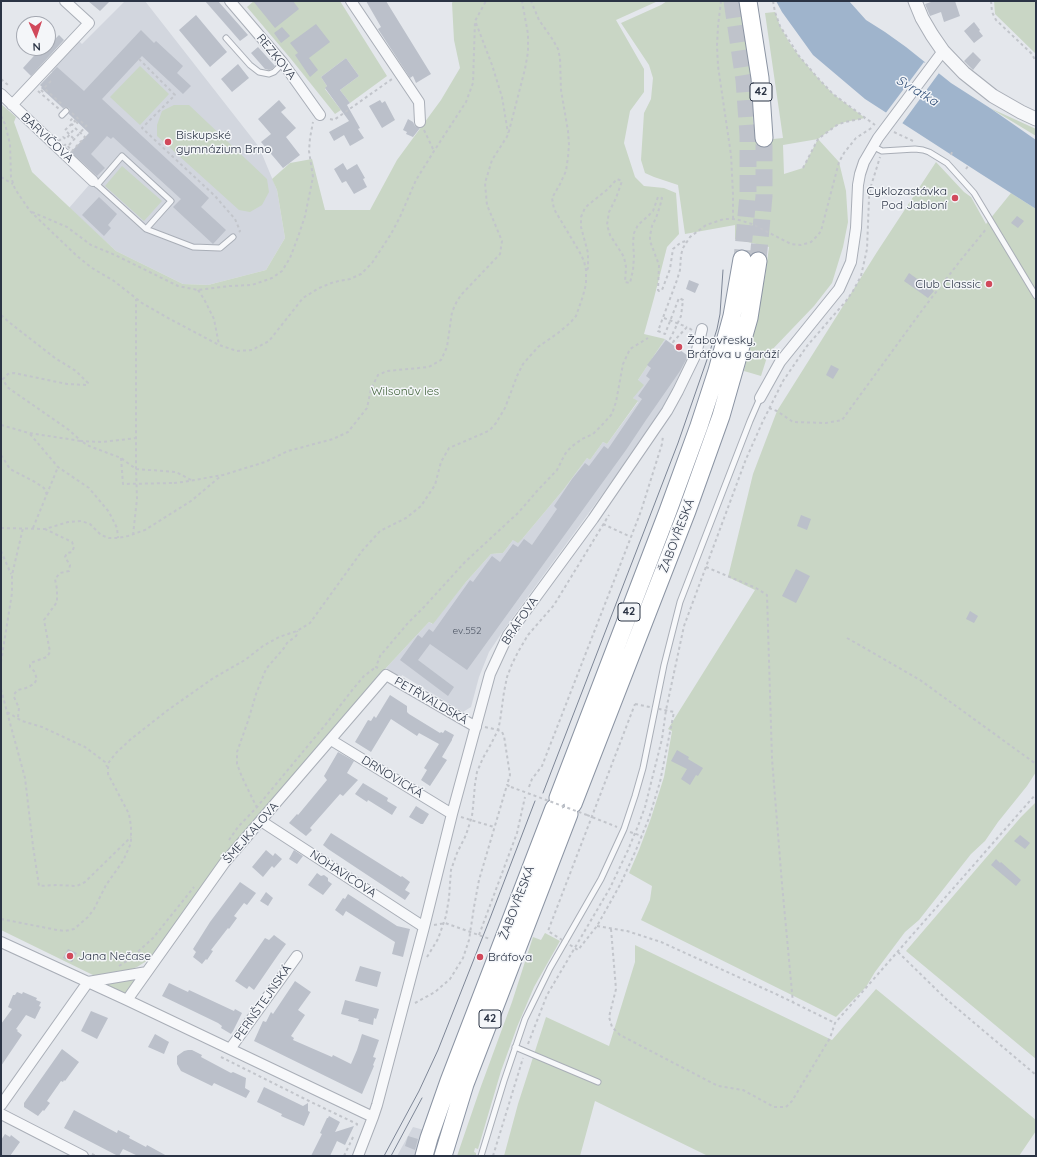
<!DOCTYPE html>
<meta charset="utf-8">
<style>
body{margin:0}
#map{position:relative;width:1037px;height:1157px;overflow:hidden;background:#e4e7ec;font-family:Quicksand,sans-serif}
canvas{display:block}
.frame{position:absolute;inset:0;border:2px solid #2b3445;pointer-events:none}
.north{position:absolute;left:16px;top:16px;width:40px;height:40px;box-sizing:border-box;background:#f4f6f9;border:1px solid #a4a8b1;border-radius:50%;rotate:177deg;font-size:11px;font-weight:700;line-height:16px;text-align:center;color:#2b3445}
.north::after{content:'';display:block;margin:auto;width:14px;height:18px;background:#d1495b;clip-path:polygon(50% 0,100% 100%,50% 72%,0 100%)}
</style>
<div id="map">
<canvas width="1037" height="1157"></canvas>
<div class="frame"></div>
<div class="north">N</div>
</div>
<script>
const g = document.querySelector('canvas').getContext('2d');
g.lineJoin = 'round';
function paint(path, color) { g.fillStyle = color; g.fill(path, 'evenodd'); }
const toPath = rows => new Path2D(rows.map(r => 'M' + r).join(''));
function strokePath(path, color, width, dash) { g.strokeStyle = color; g.lineWidth = width; g.lineCap = dash ? 'butt' : 'round'; g.setLineDash(dash || []); g.stroke(path); }
function drawText(font, color, halo, rows, align = 'center') {
  g.font = font + ' Quicksand,sans-serif'; g.lineWidth = 3; g.setLineDash([]); g.textBaseline = 'middle'; g.strokeStyle = halo; g.fillStyle = color; for (const [text, x, y, turn = 0] of rows) {
    g.save(); g.translate(x, y); g.rotate((+turn || 0) * Math.PI / 180); g.textAlign = isNaN(turn) ? turn : align; if (halo) g.strokeText(text, 0, 0); g.fillText(text, 0, 0); g.restore();
  }
}
paint(toPath([
 [125,1,145,1,259,147,277,190,285,238,266,270,208,285,183,284,116,251,69,208,96,177,70,153,89,133,41,88,54,74,51,71,79,41,82,44],
 [665,339,698,363,505,628,489,652,479,677,471,707,463,712,402,675,401,677,386,668,429,622,432,624,466,582,491,554,503,553,513,540,523,538,564,489,587,458,590,460,603,442,607,444,638,402,633,398,638,380],
 [413,1127,424,1130,416,1156,397,1156]
]), '#d2d6de');
paint(toPath([
 [254,1,340,1,387,76,350,103,340,90,359,76,346,58,321,77,327,86,325,89,341,110,335,114,291,59,247,7],
 [453,1,658,1,616,20,644,69,644,92,630,111,624,143,635,177,644,186,664,188,676,193,679,234,667,247,654,298,644,334,665,339,638,380,644,385,633,398,638,401,607,444,603,442,590,460,587,458,564,489,523,538,518,543,513,540,503,553,491,554,466,582,433,624,429,622,386,668,222,860,157,950,145,962,137,967,118,974,95,976,1,930,1,104,16,117,14,122,32,172,116,251,183,284,208,285,266,270,285,238,277,190,272,179,290,163,312,159,325,210,370,210,397,160,441,100,460,68,454,40,452,3],
 [667,1,739,1,750,70,754,138,773,139,783,138,765,13,775,12,780,26,789,42,799,56,817,77,833,94,865,118,845,122,837,125,818,139,839,162,846,191,848,222,843,247,832,283,814,306,768,354,761,376,744,371,765,277,769,247,735,239,735,225,685,234,678,185,654,177,645,173,641,160,644,113,651,99,653,78,649,65,621,23,661,5],
 [818,139,803,168,784,174,783,145],
 [994,1,1036,1,1036,54,995,14],
 [140,66,169,94,140,125,110,97],
 [174,105,189,105,267,179,269,192,262,205,250,212,239,210,157,136,157,125,162,111],
 [990,108,1036,129,1036,136],
 [936,162,964,192,971,197,986,224,1011,193,1036,209,1036,772,1027,786,998,822,985,841,971,854,919,920,905,932,875,972,866,987,836,1017,641,920,650,900,652,886,629,873,639,850,651,818,664,777,672,731,668,729,755,590,728,577,753,474,777,411,877,252],
 [122,166,162,201,144,221,105,186],
 [1036,802,1036,1059,906,951,1021,817],
 [545,933,560,941,534,987,517,1027,501,1071,478,1149,475,1148,474,1152,476,1153,476,1156,457,1156,480,1089,512,1002,533,937,541,940],
 [635,945,832,1040,876,989,1036,1120,1036,1131,1019,1156,708,1156,595,1101,580,1156,504,1156,518,1104,546,1017,609,1046,635,962],
 [141,975,125,996,100,984]
]), '#c9d6c5');
paint(toPath([
 [776,1,849,1,866,20,885,32,906,47,951,83,990,108,1036,140,1036,209,981,174,865,99,813,55,782,12]
]), '#9fb4cc');
paint(toPath([
 [926,61,939,71,938,72,939,73,901,125,885,114,924,62,925,63]
]), '#e4e7ec');
paint(toPath([
 [88,1,110,1,100,11],
 [205,1,218,1,248,35,240,41],
 [253,1,293,1,299,9,275,28],
 [366,1,386,1,431,74,416,83,413,76,410,78,378,29,381,27],
 [934,1,955,1,960,16,944,22,941,12,930,16,925,4],
 [196,15,227,52,210,67,179,30],
 [974,22,980,30,979,31,983,36,974,43,964,31],
 [316,24,330,42,309,58,318,70,310,77,295,55,298,53,290,43],
 [282,27,290,36,281,43,274,33],
 [141,30,154,43,156,41,183,66,177,73,191,86,183,94,142,56,102,99,209,198,201,207,226,230,213,244,173,207,181,199,113,137,111,139,107,136,91,154,105,168,97,176,71,152,89,133,69,114,70,110,69,108,65,107,63,108,41,88,42,87,40,85,57,67,84,91],
 [59,35,64,40,31,76,23,68,41,48,48,48,48,38,52,42],
 [258,47,275,66,272,69,269,70,265,69,251,53],
 [973,52,981,60,973,70,964,61],
 [346,58,359,76,340,90,350,103,347,105,360,128,358,129,364,138,350,146,344,135,334,141,329,132,349,121,325,88,327,86,321,77],
 [238,64,249,78,232,92,221,79],
 [279,100,286,108,281,112,296,128,286,137,300,155,283,168,261,142,271,134,258,119],
 [380,100,382,103,385,101,395,120,382,128,369,106],
 [408,119,413,122,415,126,420,128,413,137,406,134,407,132,403,130],
 [343,163,347,170,357,164,365,178,363,179,367,187,354,194,346,181,342,183,334,169],
 [99,197,117,214,108,225,111,228,104,236,82,215],
 [1017,216,1024,221,1018,228,1011,223],
 [909,273,934,291,928,298,904,281],
 [689,280,699,284,695,293,686,289],
 [666,340,688,356,680,371,646,420,626,450,467,670,430,644,418,660,454,687,448,696,400,660,418,635,422,638,429,629,433,632,470,580,473,582,492,556,500,562,513,544,518,547,524,539,532,545,557,509,554,506,572,479,585,463,589,466,604,446,608,449,642,399,638,396,650,379,646,376,651,368,647,365],
 [831,365,839,369,833,379,826,375],
 [801,515,811,519,807,530,797,526],
 [796,569,810,576,796,603,782,596],
 [970,611,978,616,974,623,966,619],
 [390,695,407,706,407,712,409,714,440,733,441,732,443,733,445,730,454,735,452,739,452,740,442,757,447,760,430,786,421,780,427,770,424,768,439,744,419,733,417,736,391,719,371,752,355,742,368,720,371,721,374,716,376,718],
 [677,750,689,757,688,759,703,768,698,776,696,775,690,785,681,779,687,769,671,761],
 [338,752,354,761,347,773,358,780,343,796,340,794,310,828,312,830,306,836,289,823,297,814,298,815,327,780,324,776],
 [363,783,388,798,387,801,397,807,392,815,368,800,367,802,355,794],
 [416,806,429,814,423,824,421,824,409,817],
 [331,833,401,877,402,876,410,882,405,890,410,893,405,900,328,849,323,845],
 [1020,835,1030,843,1025,849,1014,841],
 [266,850,273,856,275,853,282,859,274,868,272,866,263,877,252,867],
 [294,850,303,856,297,864,289,859],
 [996,859,1000,863,1001,862,1021,880,1016,886,991,865],
 [317,873,321,876,324,875,328,878,328,881,332,884,323,895,308,885],
 [240,882,256,893,247,905,244,903,234,916,237,918,229,929,228,928,211,950,213,951,207,960,206,959,202,964,193,957,196,952,193,949,210,922],
 [266,892,273,898,268,906,260,901],
 [348,894,397,926,410,929,403,957,392,954,395,942,346,911,343,916,335,910,343,898,345,899],
 [274,935,286,944,278,955,254,990,249,986,247,989,235,981,265,938,269,940],
 [68,949,77,953,72,962,63,958],
 [360,966,381,972,377,987,355,981],
 [295,981,311,992,298,1010,305,1015,291,1036,294,1038,293,1040,332,1057,333,1055,351,1064,357,1050,362,1034,379,1040,373,1057,376,1058,373,1065,374,1066,362,1094,254,1041,263,1021,266,1022,271,1012,273,1014],
 [169,983,188,992,189,990,234,1011,235,1009,242,1013,233,1031,231,1034,221,1028,222,1026,218,1023,162,996],
 [17,992,22,994,23,992,37,998,36,1000,41,1002,39,1006,41,1007,35,1019,26,1015,16,1029,18,1030,17,1031,22,1035,1,1066,1,1024,12,1009,8,1007,13,995,15,995],
 [345,1000,379,1009,376,1019,374,1018,373,1025,358,1021,359,1019,341,1014],
 [91,1011,108,1018,97,1039,81,1031],
 [155,1034,169,1042,164,1054,148,1047],
 [62,1049,79,1062,65,1081,64,1080,63,1082,61,1081,47,1101,50,1103,44,1111,43,1110,38,1116,24,1107,24,1103],
 [188,1050,192,1050,202,1055,201,1057,231,1073,233,1072,246,1078,245,1088,250,1091,246,1098,214,1083,212,1086,181,1071,177,1064,177,1056,184,1051],
 [264,1087,303,1106,308,1103,308,1111,310,1112,304,1126,281,1116,282,1114,257,1102],
 [74,1110,117,1133,118,1130,130,1136,129,1138,146,1147,147,1145,167,1156,138,1156,123,1149,119,1156,118,1156,64,1128],
 [329,1116,340,1122,335,1132,354,1126,345,1145,337,1141,330,1156,311,1156,322,1134,320,1133,327,1118,328,1118],
 [5,1134,10,1137,11,1135,20,1142,10,1156,1,1156,1,1140],
 [408,1136,418,1139,415,1150,405,1146]
]), '#bbc0ca');
strokePath(toPath([
 [732,1,744,80,748,135,748,195,742,259],
 [758,261,764,196,764,138]
]), '#bfc3cb', 17, [17, 8]);
const service = toPath([
 [226,38,250,65,259,72,269,74,274,72,283,63],
 [62,115,66,111],
 [872,146,882,151,915,149,923,150,929,152,947,163,974,193,1036,296],
 [93,181,146,229,193,247,220,248,233,237],
 [97,185,122,156,171,201,146,229],
 [515,1047,598,1082],
 [481,1156,504,1081,525,1019,550,968,601,879,624,829,635,796,643,768,664,665,680,602,750,421,760,398]
]);
const minor = toPath([
 [230,1,283,63,320,115],
 [351,1,419,102,420,122],
 [1,94,93,181],
 [12,105,89,23,65,1],
 [760,398,780,362,839,289,851,262,856,228,858,185,860,174,864,162,878,138,943,51],
 [331,740,452,814],
 [261,821,424,927],
 [1,942,127,1000,373,1117],
 [88,982,147,972],
 [127,1000,225,862,386,675,476,727],
 [230,1049,297,956],
 [1,1105,88,982],
 [1,1114,83,1156],
 [358,1156,373,1117,377,1105,424,927,452,814,490,674,508,635,593,519,667,411,678,391,696,354,702,329]
]);
const tertiary = toPath([
 [915,1,922,18,932,35,943,51,964,73,993,96,1021,112,1036,119]
]);
const trunk = toPath([
 [748,1,760,78,764,138],
 [558,798,668,511,699,426,717,371,732,316,742,259],
 [573,804,687,511,721,416,749,318,758,261],
 [424,1156,429,1138,449,1081,554,808],
 [443,1156,465,1084,569,814]
]);
strokePath(service, '#a9aeb7', 7);
strokePath(minor, '#a9aeb7', 12);
strokePath(tertiary, '#a9aeb7', 15);
strokePath(trunk, '#8b94a3', 19);
strokePath(toPath([
 [721,1,718,26,717,46,718,66,731,155,733,194,733,219],
 [773,1,775,12,780,26,799,56,817,77,833,94,875,125],
 [991,1,992,12,996,20,1032,54,1036,62],
 [476,23,492,65,502,97,508,133],
 [139,59,175,95,142,128,215,196,235,219,240,231,239,232],
 [1,79,8,85],
 [51,81,44,88,63,105],
 [41,90,44,93,45,92],
 [38,91,59,109],
 [72,113,86,126],
 [1,116,5,124,10,144,11,177,15,189,30,211,77,256,92,268,114,281,142,303,168,318,219,345,237,351,252,350,269,341,303,298,319,288,334,282,350,279,361,274,372,263,391,234,400,217,416,180,434,151,466,102,473,83,475,21,486,1],
 [330,119,334,120,392,79],
 [71,124,72,125,76,122,79,124],
 [75,128,85,137,72,151,66,144,63,147,58,142,63,137,66,139,75,128],
 [65,130,75,121,73,118,70,121,68,119],
 [424,130,434,151],
 [67,132,74,139],
 [894,132,913,141],
 [69,145,88,124],
 [951,155,952,152],
 [803,168,818,139,837,125,845,122,865,118],
 [966,169,968,166],
 [1,177,13,184],
 [32,212,67,227,91,245,115,255,178,286,198,290,230,286,252,285,272,278,282,271,290,258,298,237,305,216,313,177,309,151,310,138,313,122],
 [587,270,588,268,588,253,581,227,581,217,585,208,588,205,608,189,617,179,622,181,616,198,609,212,607,225,610,235,624,257,626,267,625,282,630,283,633,270,634,256,633,242,634,233,638,225,647,217,653,211,658,197,662,198,660,206,656,218,652,226,650,236,650,241,659,265,658,290,659,291,662,290,670,269,673,249,679,244,682,242,687,241],
 [198,290,204,299,214,319,219,345],
 [1,315,10,323,55,358,76,371,88,383,87,385,67,384,14,373,8,374,3,379,7,387,69,430,81,441,102,442,137,438],
 [664,318,687,327],
 [692,330,687,327,673,342,670,339,673,333,681,316,683,300,679,298,665,334,658,331,677,280,680,270,681,255,683,248,690,237,706,225,724,219,733,219,739,220,752,224,791,244,801,245,811,242,818,235,821,231,839,162,844,153,856,138,873,127],
 [769,408,777,411,793,422,826,423,842,420,923,309,960,261,987,228],
 [1,425,29,433,81,441,89,446,121,458,136,469,176,472,191,480],
 [30,434,58,467,89,488,109,512,117,528,118,538],
 [1,455,10,469,35,482,44,488,47,495],
 [174,483,183,482,223,475,265,462,288,451,333,439,348,432,367,408,371,389,378,375,387,371,429,367,441,360,447,347,452,312,456,303,461,295,500,254,502,241,487,205,485,183,492,160,508,135,525,69,528,52,528,34,522,1],
 [603,524,631,537],
 [1,528,45,529,68,522,81,521,90,524,101,535,109,538,118,538,128,536,145,530,191,501,222,475],
 [33,528,58,467],
 [133,535,137,499,136,469,136,299],
 [1,551,11,574],
 [706,567,756,588,767,595,772,759,782,884,793,1003],
 [847,638,920,680,1036,764],
 [1,662,12,593,12,575,23,528],
 [378,668,376,667,380,656,408,623,424,607,465,562,519,512,537,491,557,470,565,454,571,447,582,439,593,434,601,426,612,414,616,402,623,364,630,349,648,338],
 [1,689,7,712,22,721,42,727,85,747,105,762,107,767],
 [635,704,674,712,660,782,649,818,636,850,621,883,597,926,578,950,548,931,635,704],
 [7,712,25,778,33,846,39,886,56,885,77,886,85,882,131,837],
 [18,717,19,708,14,697,15,693,18,690,26,688,34,684,37,679,34,671,30,667,30,665,33,662,47,657,50,652,44,620,57,602,57,589,55,579,60,573,69,571,70,565,65,557,67,553,72,552,74,547,72,542,45,529],
 [485,727,498,730,502,732,504,736,510,775,507,785],
 [529,787,532,779,542,766,631,537,641,511,662,444,663,436],
 [257,808,242,777,237,764,237,752,248,721,256,694,266,669,284,648,287,643,296,636,298,633,297,631],
 [587,815,617,827],
 [461,817,494,827],
 [630,832,642,836],
 [229,840,238,827,257,807,326,724,353,689,364,676,376,667],
 [1,919,57,930,65,931,74,929,88,917,94,909,106,885,123,861,131,843,131,826,129,814,108,774,108,768,109,762,116,753,131,739,168,710,212,679,245,660,263,646,279,637,297,631,310,623,362,551,380,531,406,518,421,506,435,485,441,462,449,448,484,433,490,430,496,423,505,408,517,376,523,364,538,347,558,333,570,323,576,316,583,296,586,284,586,270,584,261,579,251,554,209,552,198,560,184,566,171,568,157,569,145,568,131,561,90,560,58,558,49,553,40,539,20,531,1],
 [434,925,445,923,490,939],
 [597,926,627,931,661,942,778,995,835,1023],
 [611,929,616,989,609,1017,612,1027,620,1035,718,1086,743,1090,774,1107,786,1107,792,1101,830,1038,835,1023,1036,794],
 [479,935,517,833,525,797],
 [898,952,946,999,1036,1075],
 [427,957,438,939,446,916,449,898,451,870,457,853,466,835,472,816,473,807,475,784,477,772,483,758,491,744,498,730,500,721,504,692,507,677,512,664,518,652,528,635,554,605,609,515],
 [119,966,130,959,153,938,194,887],
 [415,1003,435,992,450,979,463,958,469,940,474,907,479,880,507,785,511,787],
 [528,1044,547,995,610,888,628,850,638,826,645,807,662,739,666,710,684,626,746,459,763,421,783,381,807,346,846,301,853,291,861,276,867,249,869,198,871,186,880,157],
 [221,1057,309,1101,357,1124,357,1128],
 [92,1154,96,1156],
 [344,1156,354,1135],
 [493,1156,523,1058]
]), '#c2c5cb', 2, [3, 3]);
strokePath(service, '#f7f8fa', 5);
strokePath(minor, '#f7f8fa', 10);
strokePath(tertiary, '#f7f8fa', 13);
strokePath(trunk, '#fff', 17);
strokePath(toPath([
 [543,793,643,534,678,443,710,351,717,329,720,314,723,270],
 [384,1156,419,1091,438,1050,489,921,535,801],
 [391,1156,422,1098]
]), '#7d8696', 1);
strokePath(toPath([
 [121,458,123,484,174,483],
 [511,787,587,815]
]), '#c2c5cb', 2, [3, 3]);
for (const [x, y, r, color] of [
 [168,142,4,"#d1495b"],
 [955,198,4,"#d1495b"],
 [989,284,4,"#d1495b"],
 [679,347,4,"#d1495b"],
 [70,956,4,"#d1495b"],
 [480,957,4,"#d1495b"]
]) { const dot = new Path2D(); dot.arc(x, y, r, 0, 2 * Math.PI); g.fillStyle = color; g.fill(dot); strokePath(dot, '#f4f6f9', 1.5); }
drawText('10px', '#4f5766', null, [
 ["ev.552",467,631]
]);
for (const [x, y, w] of [
 [761,92,22],
 [629,612,22],
 [490,1019,22]
]) { const box = new Path2D(); box.roundRect(x - w / 2, y - 9, w, 18, 3); g.fillStyle = '#f4f6f9'; g.fill(box); strokePath(box, '#2b3445', 1); }
drawText('bold 11px', '#2b3445', null, [
 ["42",761,92],
 ["42",629,612],
 ["42",490,1019]
]);
drawText('12px', '#2b3445', '#f4f6f9', [
 ["REZKOVA",276,57,51],
 ["BARVIČOVA",47,138,43],
 ["ŽABOVŘESKÁ",677,536,-69],
 ["BRÁFOVA",520,621,-56],
 ["PETŘVALDSKÁ",431,701,30],
 ["DRNOVICKÁ",392,777,31],
 ["ŠMEJKALOVA",251,833,-49],
 ["NOHAVICOVA",343,874,33],
 ["ŽABOVŘESKÁ",517,903,-69],
 ["PERNŠTEJNSKÁ",263,1003,-55]
]);
drawText('12px', '#2b3445', '#f4f6f9', [
 ["Biskupské",176,135],
 ["gymnázium Brno",176,149],
 ["Cyklozastávka",947,191,"right"],
 ["Pod Jabloní",947,205,"right"],
 ["Club Classic",981,284,"right"],
 ["Žabovřesky,",687,340],
 ["Bráfova u garáží",687,354],
 ["Jana Nečase",78,956],
 ["Bráfova",488,957]
], 'left');
drawText('12px', '#3f6138', '#f4f6f9', [
 ["Wilsonův les",405,391]
]);
drawText('italic 13px', '#34527a', '#f4f6f9', [
 ["Svratka",917,91,31]
]);
</script>
